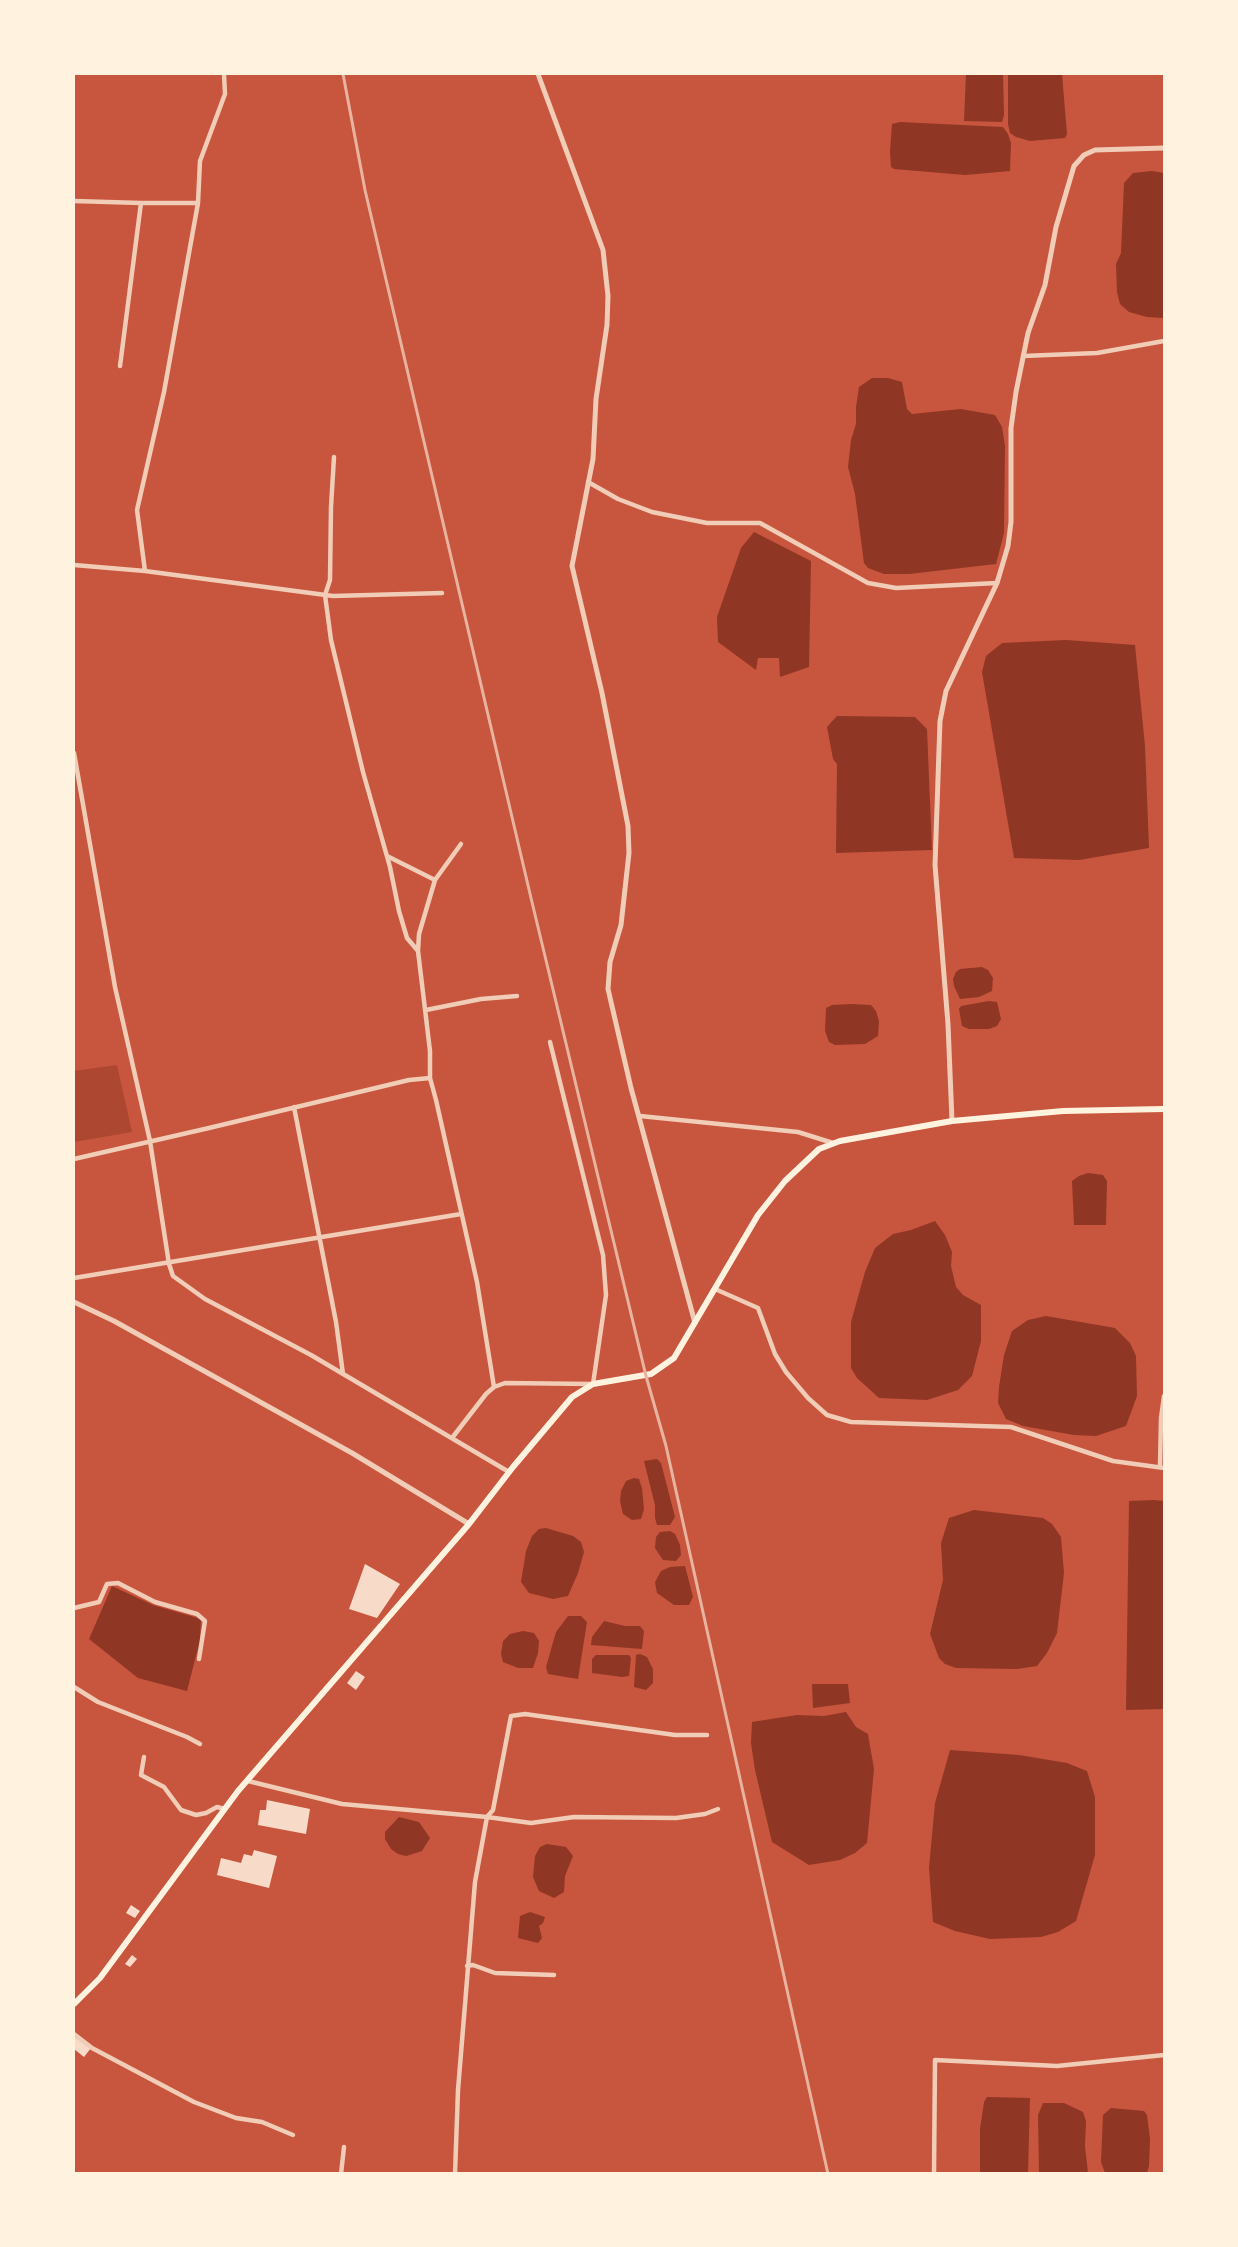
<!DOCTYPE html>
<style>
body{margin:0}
#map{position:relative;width:1238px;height:2247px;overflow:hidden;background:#c8553d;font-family:Manrope,sans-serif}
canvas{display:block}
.frame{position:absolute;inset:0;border:75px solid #fff3e0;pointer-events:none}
</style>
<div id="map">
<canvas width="1238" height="2247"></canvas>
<div class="frame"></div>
</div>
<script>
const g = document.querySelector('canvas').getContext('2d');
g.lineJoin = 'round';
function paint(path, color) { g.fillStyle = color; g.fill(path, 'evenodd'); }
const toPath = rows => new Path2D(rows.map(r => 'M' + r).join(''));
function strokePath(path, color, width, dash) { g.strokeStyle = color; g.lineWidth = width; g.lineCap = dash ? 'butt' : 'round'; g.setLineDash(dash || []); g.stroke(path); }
paint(toPath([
 [117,1065,132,1132,74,1142,74,1071]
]), '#ae4732');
paint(toPath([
 [966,74,1003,74,1004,115,1002,122,964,121],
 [1008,74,1062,74,1067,134,1065,138,1030,141,1016,137,1010,133,1008,124],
 [900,122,1003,127,1008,134,1011,143,1010,171,965,175,894,169,891,167,890,152,892,124],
 [1152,171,1164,173,1164,318,1147,317,1129,312,1120,304,1117,292,1116,264,1121,253,1124,183,1133,173],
 [872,378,888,378,902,382,907,409,912,414,961,409,995,415,1002,427,1005,446,1004,533,996,564,909,574,884,574,868,568,864,563,855,494,848,467,851,440,856,424,856,407,859,387],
 [754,532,811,561,809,667,780,677,779,658,758,658,756,670,718,642,717,617,741,548],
 [1066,640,1135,645,1145,746,1149,848,1079,860,1014,858,982,672,986,656,1002,643],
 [837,716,915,717,927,729,932,850,836,853,837,764,833,759,827,727],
 [982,967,988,970,993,978,992,991,979,997,960,999,954,986,953,979,956,972,960,969],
 [989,1001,997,1002,1001,1019,997,1026,989,1029,969,1029,962,1026,959,1009,961,1006],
 [851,1004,871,1005,876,1011,879,1021,878,1036,865,1044,835,1045,829,1042,825,1031,826,1008,832,1005],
 [1088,1173,1103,1175,1107,1181,1106,1225,1074,1225,1072,1181,1079,1176],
 [935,1221,945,1235,952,1252,951,1266,956,1287,963,1295,981,1305,981,1341,972,1376,958,1390,927,1400,879,1398,857,1378,851,1368,851,1322,865,1272,875,1248,893,1234,911,1230],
 [1046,1316,1115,1328,1130,1343,1136,1356,1137,1396,1126,1426,1096,1436,1074,1435,1023,1426,1006,1419,998,1403,999,1387,1004,1355,1012,1331,1028,1320],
 [657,1459,661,1463,675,1517,670,1525,657,1525,655,1518,655,1505,644,1461],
 [634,1478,639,1479,642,1488,644,1509,641,1519,632,1520,623,1514,620,1501,621,1491,626,1481],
 [1154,1500,1164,1501,1164,1709,1126,1710,1129,1501],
 [974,1510,1043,1518,1052,1524,1061,1537,1064,1573,1057,1633,1047,1653,1037,1666,1017,1669,956,1668,945,1664,939,1658,930,1634,943,1580,941,1543,949,1518],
 [546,1528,573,1536,581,1542,584,1552,578,1573,568,1596,553,1599,529,1593,521,1582,526,1551,532,1536,539,1529],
 [670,1531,675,1534,680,1545,681,1555,676,1561,663,1560,655,1548,656,1537,660,1532],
 [685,1566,693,1597,689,1605,674,1605,657,1593,655,1582,661,1571,670,1567],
 [112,1586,153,1605,201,1619,200,1640,187,1691,138,1678,89,1639],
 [568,1616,581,1616,587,1622,578,1679,548,1674,546,1667,556,1632],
 [604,1621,625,1626,640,1626,644,1631,642,1649,591,1645,592,1637],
 [523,1631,534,1633,539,1641,538,1653,533,1668,518,1668,503,1662,501,1654,503,1641,510,1634],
 [640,1654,647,1657,653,1669,653,1683,646,1690,634,1687,636,1655],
 [596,1655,629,1655,631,1658,629,1676,622,1677,592,1673,592,1659],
 [812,1684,848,1684,850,1703,813,1708],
 [846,1712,856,1727,868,1734,874,1769,867,1843,855,1853,840,1860,809,1865,772,1842,755,1770,751,1743,752,1722,797,1715,824,1716],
 [950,1750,1019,1755,1067,1763,1087,1771,1095,1797,1095,1855,1076,1921,1058,1932,1041,1937,990,1939,955,1931,933,1922,929,1868,935,1803],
 [399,1817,419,1822,430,1838,422,1851,406,1856,398,1854,391,1849,385,1839,385,1832],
 [547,1844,566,1847,573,1856,565,1876,564,1892,554,1898,539,1891,533,1877,535,1856,540,1847],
 [530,1912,545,1917,543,1923,539,1926,542,1938,538,1943,518,1938,520,1916],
 [987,2097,1030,2098,1028,2173,980,2173,980,2129,984,2102],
 [1043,2103,1064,2103,1083,2112,1086,2121,1085,2146,1088,2173,1039,2173,1038,2115],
 [1111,2108,1144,2111,1147,2115,1150,2139,1149,2166,1147,2173,1105,2173,1101,2162,1103,2115]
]), '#8f3625');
paint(toPath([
 [365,1564,400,1584,377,1618,349,1609],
 [356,1671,365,1677,356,1690,347,1683],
 [267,1800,310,1809,306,1834,258,1825,260,1810,266,1810],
 [254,1850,277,1856,269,1888,217,1875,221,1858,241,1863,244,1854,252,1856],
 [131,1905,140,1911,135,1918,126,1913],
 [132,1955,137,1959,130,1967,125,1964],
 [76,2037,91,2048,84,2057,74,2049,74,2040]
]), '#f7dbc8');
strokePath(toPath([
 [74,201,141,203],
 [1023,356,1097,353,1164,341],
 [120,366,141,203,198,203,200,161,225,94,224,74],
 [334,457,331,507,330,580,325,595,331,640,363,772,390,867,399,911,407,938,418,951],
 [588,482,618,499,652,512,707,523,760,523,868,583,896,588,997,583],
 [74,565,145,571,333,596,442,593],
 [145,571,137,510,164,392,198,203],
 [74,753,115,987,150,1141,169,1264,173,1276,205,1299,311,1355,509,1472],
 [461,844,435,880,419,934,418,951,430,1051,430,1078,436,1100,477,1282,494,1387],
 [387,856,435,880],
 [426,1010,481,999,517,996],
 [294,1107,336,1322,343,1374],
 [640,1116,798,1132,833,1143],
 [74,1159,209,1128,409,1080,430,1078],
 [74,1278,461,1214],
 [715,1289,758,1308,775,1354,786,1372,808,1398,827,1415,851,1422,1011,1427,1113,1461,1164,1468],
 [452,1438,486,1394,494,1387,505,1383,593,1384,606,1295,603,1255,550,1042],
 [1160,1467,1161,1418,1164,1396],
 [74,1608,99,1602,107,1584,118,1583,155,1602,197,1614,205,1621,199,1659],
 [74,1687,98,1702,187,1737,200,1744],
 [144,1757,141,1775,164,1787,181,1810,196,1815,206,1813,217,1807,225,1809],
 [248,1781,342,1804,487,1817,475,1882,458,2090,455,2174],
 [487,1817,493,1810,511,1716,525,1714,675,1735,707,1735],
 [487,1817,531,1823,574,1817,676,1818,705,1814,718,1809],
 [467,1966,473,1965,495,1973,554,1975],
 [74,2034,92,2048,194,2102,236,2118,262,2122,293,2135],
 [341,2174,344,2147],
 [934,2174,935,2060,1057,2066,1164,2055]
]), '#f1ccb7', 4.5);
strokePath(toPath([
 [538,74,603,250,608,296,607,325,596,399,593,459,572,566,602,693,628,826,629,853,621,925,610,962,608,989,631,1088,695,1323],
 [952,1121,948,1024,935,865,940,721,946,691,997,583,1008,546,1011,522,1011,428,1016,392,1028,333,1045,285,1056,227,1074,166,1084,155,1095,150,1164,148],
 [74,1302,114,1321,352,1453,469,1524]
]), '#f1ccb7', 5);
strokePath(toPath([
 [74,2004,100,1978,238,1791,469,1524,513,1467,572,1397,593,1384,651,1374,674,1358,758,1215,785,1181,819,1149,840,1141,952,1121,1063,1111,1164,1109]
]), '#fff3e0', 6);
strokePath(toPath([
 [343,74,365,190,531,898,646,1376,666,1446,828,2174]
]), '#e9b49f', 3);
</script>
